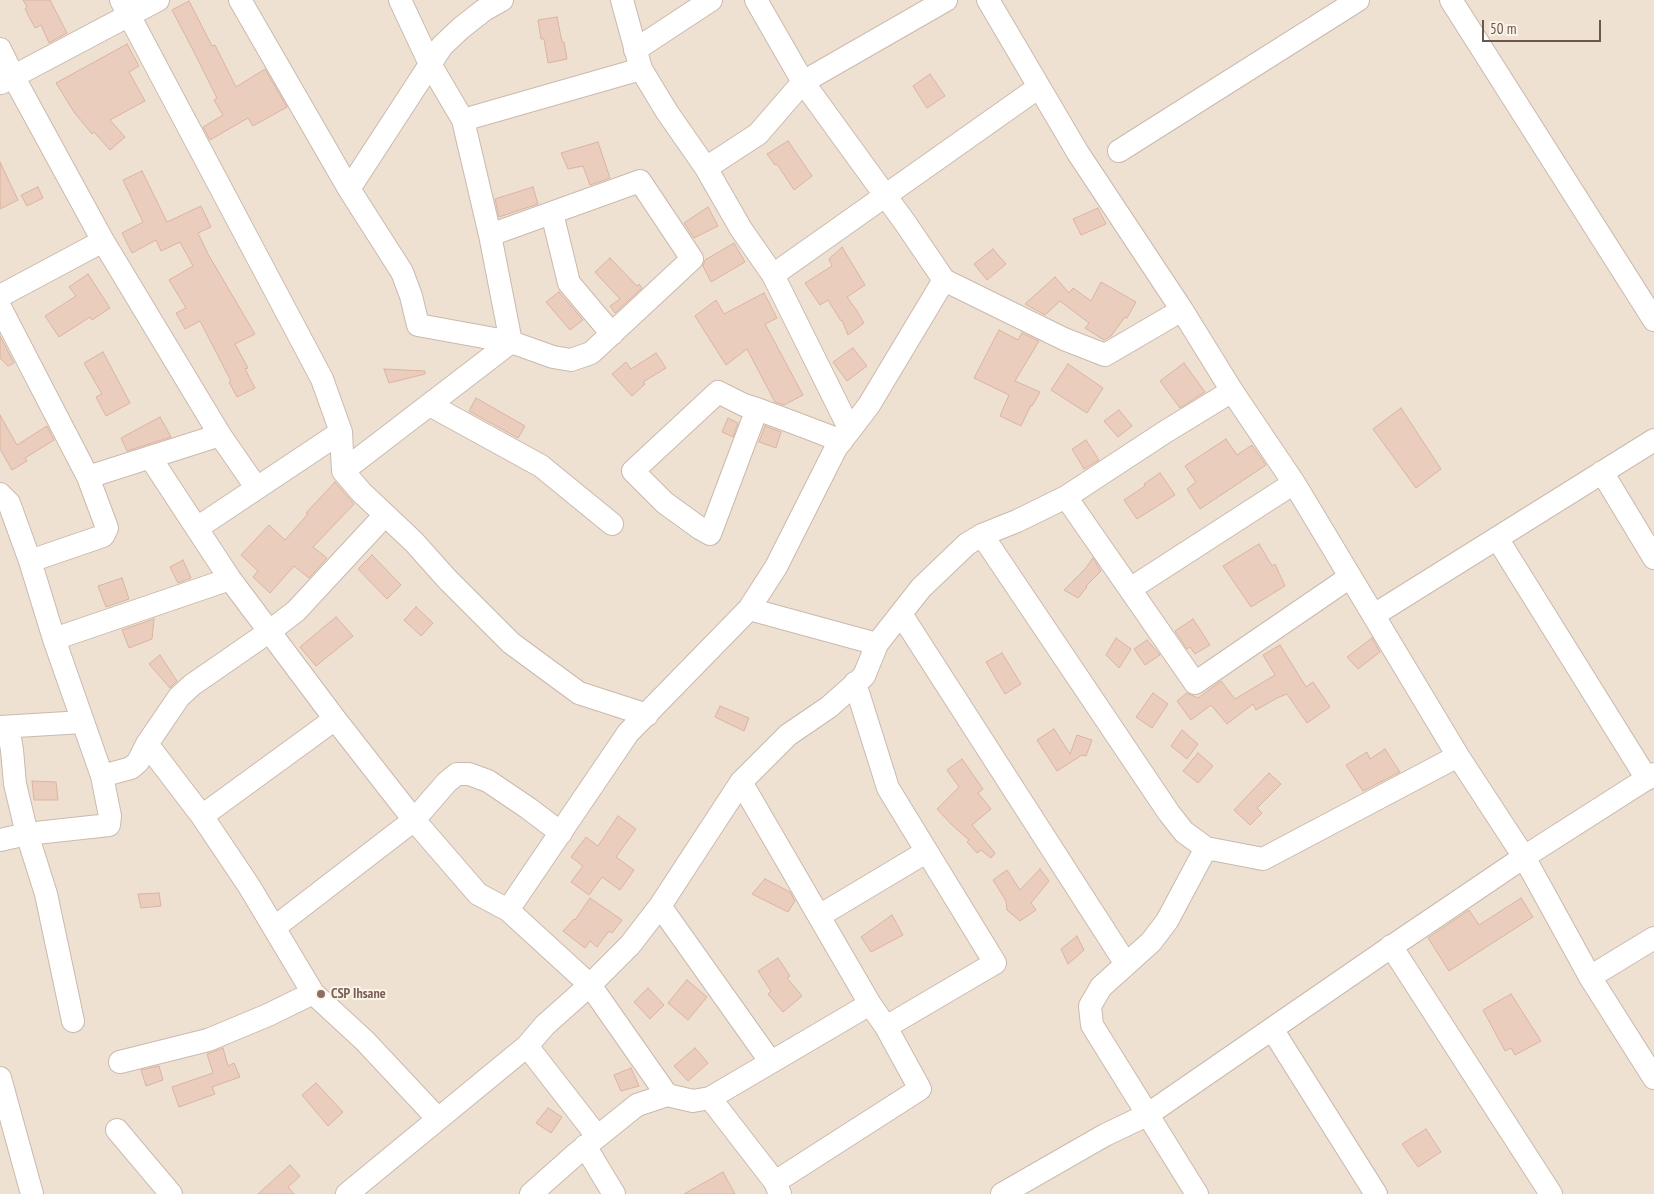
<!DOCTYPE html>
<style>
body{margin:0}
#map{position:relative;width:1654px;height:1194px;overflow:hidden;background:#f9efe2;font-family:"PT Sans Narrow",sans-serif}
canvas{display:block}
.scale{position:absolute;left:1482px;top:20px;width:119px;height:22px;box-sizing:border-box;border:2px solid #6d564c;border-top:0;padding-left:6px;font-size:15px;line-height:18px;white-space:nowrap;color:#6d564c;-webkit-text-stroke:4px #fcf3e8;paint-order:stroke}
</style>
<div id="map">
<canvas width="1654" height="1194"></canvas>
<div class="scale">50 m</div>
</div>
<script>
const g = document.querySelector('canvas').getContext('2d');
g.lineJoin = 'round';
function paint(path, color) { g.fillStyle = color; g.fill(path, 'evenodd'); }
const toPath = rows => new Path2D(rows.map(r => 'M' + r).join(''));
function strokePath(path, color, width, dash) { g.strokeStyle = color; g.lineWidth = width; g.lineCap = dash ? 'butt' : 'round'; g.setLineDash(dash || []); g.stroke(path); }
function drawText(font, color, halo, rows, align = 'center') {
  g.font = font + ' "PT Sans Narrow",sans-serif'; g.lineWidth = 4; g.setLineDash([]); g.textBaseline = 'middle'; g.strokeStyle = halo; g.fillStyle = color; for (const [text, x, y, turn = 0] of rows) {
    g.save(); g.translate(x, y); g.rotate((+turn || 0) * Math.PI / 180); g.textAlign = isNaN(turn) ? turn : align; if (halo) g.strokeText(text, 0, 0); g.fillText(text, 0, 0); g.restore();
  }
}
paint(toPath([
 [0,0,1654,0,1654,1194,0,1194]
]), '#efe1d2');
const building = toPath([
 [23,0,50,0,67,33,49,43,41,25,35,28,25,9,27,7,23,0],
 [189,1,212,46,215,45,236,87,265,69,287,107,253,126,248,118,210,140,203,127,223,115,214,100,217,98,194,52,172,10,189,1],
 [557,17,562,42,564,42,567,59,548,63,544,39,541,39,538,20,557,17],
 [127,44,139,66,129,72,145,101,110,120,125,137,110,150,94,132,92,134,74,112,56,83,127,44],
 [930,74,945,96,927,108,913,86,930,74],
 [788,141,812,176,794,190,777,164,775,165,767,154,788,141],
 [598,142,610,178,590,185,583,166,568,169,561,153,598,142],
 [0,162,18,200,0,209,0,162],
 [142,171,167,222,201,206,211,227,198,233,208,254,255,334,235,344,248,368,245,369,255,388,237,397,229,382,231,381,200,321,185,329,176,313,186,308,169,280,193,266,180,242,161,251,156,240,132,253,122,233,143,222,123,180,142,171],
 [38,187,43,198,27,206,21,195,38,187],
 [533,187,538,204,499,217,495,199,533,187],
 [708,207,718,226,694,238,684,223,708,207],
 [1098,208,1106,224,1081,235,1073,219,1098,208],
 [734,243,745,262,711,282,703,266,705,260,734,243],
 [842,247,865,285,847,297,857,311,864,323,848,335,842,320,841,321,828,300,820,305,805,283,832,266,829,259,842,247],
 [993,249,1006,264,987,280,974,264,993,249],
 [610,258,637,286,639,284,642,288,615,313,610,306,620,299,595,272,610,258],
 [88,274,110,308,92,320,90,317,59,337,45,316,76,296,69,287,88,274],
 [1055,277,1069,293,1073,288,1091,301,1101,282,1136,302,1127,318,1125,317,1111,336,1104,340,1085,328,1089,323,1060,301,1045,315,1025,304,1055,277],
 [559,292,583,320,570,330,546,302,559,292],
 [764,293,777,318,765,324,803,395,784,405,775,402,747,349,726,365,695,316,716,300,724,314,764,293],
 [999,330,1018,340,1022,333,1039,341,1015,381,1040,392,1032,406,1031,405,1021,426,1000,416,1009,395,974,378,999,330],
 [0,336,14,363,8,366,0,358,0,336],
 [853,348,867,366,847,381,833,362,853,348],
 [103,352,130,403,106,416,96,397,102,394,84,363,103,352],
 [656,353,666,368,643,382,645,384,632,396,612,374,626,362,631,369,656,353],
 [1184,363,1205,392,1180,408,1160,381,1184,363],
 [1068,364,1103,388,1087,413,1051,390,1068,364],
 [384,369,425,371,425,374,389,383,384,369],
 [476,398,525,426,518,438,469,411,476,398],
 [1401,408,1441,469,1416,488,1373,429,1401,408],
 [1119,410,1132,426,1118,437,1104,421,1119,410],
 [0,415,17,445,47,426,54,440,25,458,27,461,12,470,0,449,0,415],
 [160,417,171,437,127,451,121,438,160,417],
 [728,418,738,423,733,437,722,432,728,418],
 [765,426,781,432,776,448,759,442,765,426],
 [1226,439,1237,455,1252,445,1266,465,1200,509,1187,489,1196,482,1185,466,1226,439],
 [1086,440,1099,460,1084,469,1072,449,1086,440],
 [1160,473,1175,495,1137,519,1124,500,1145,486,1144,484,1160,473],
 [335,482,354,504,313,547,327,558,309,578,294,566,270,593,253,577,258,571,241,555,269,525,285,540,308,514,306,513,335,482],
 [1259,544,1272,566,1275,564,1285,586,1251,607,1223,566,1259,544],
 [372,555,401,585,387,599,358,569,372,555],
 [1093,558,1101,571,1086,586,1087,587,1078,598,1064,590,1085,569,1093,558],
 [183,560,191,578,178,583,170,567,183,560],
 [122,578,129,599,106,607,98,586,122,578],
 [416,607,433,623,421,636,404,620,416,607],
 [336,617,353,636,316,666,300,647,336,617],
 [154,619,152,639,129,648,122,630,154,619],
 [1193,619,1210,645,1195,654,1190,647,1187,649,1175,631,1193,619],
 [1116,638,1131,649,1119,668,1106,655,1116,638],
 [1372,638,1380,652,1358,669,1347,657,1372,638],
 [1147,640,1160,655,1145,665,1134,649,1147,640],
 [1280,645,1306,687,1313,682,1330,707,1307,723,1287,694,1277,698,1256,710,1253,704,1227,724,1211,705,1191,720,1177,701,1187,693,1198,698,1221,681,1235,699,1275,675,1263,655,1280,645],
 [1002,653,1021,684,1005,694,986,662,1002,653],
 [160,655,177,681,170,688,149,664,160,655],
 [1153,693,1168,704,1152,728,1136,717,1153,693],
 [720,706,749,718,744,731,715,717,720,706],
 [1054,729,1070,754,1077,735,1092,740,1086,756,1082,755,1057,771,1037,740,1054,729],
 [1182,730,1198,744,1187,759,1171,746,1182,730],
 [1385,749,1400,772,1363,791,1346,765,1367,752,1370,759,1385,749],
 [1198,753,1213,766,1198,783,1183,771,1198,753],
 [962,759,983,789,978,793,991,809,972,825,995,853,991,858,981,850,977,853,967,842,969,840,952,825,937,809,959,787,947,770,962,759],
 [1269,773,1281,784,1257,808,1262,813,1250,825,1234,810,1269,773],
 [32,781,56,782,58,800,34,800,32,781],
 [618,816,636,829,616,857,634,870,620,890,602,877,589,895,571,882,583,866,571,857,586,837,598,846,618,816],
 [1040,869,1049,881,1031,903,1036,910,1020,921,1007,910,1006,901,993,880,1007,870,1020,890,1040,869],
 [765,879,790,892,795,901,788,912,752,894,765,879],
 [159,893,161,906,141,908,138,894,159,893],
 [590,898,622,920,612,933,609,931,597,947,590,941,585,948,563,931,574,919,575,920,590,898],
 [1521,898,1533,917,1449,971,1428,938,1469,910,1479,925,1521,898],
 [892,915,903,935,871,952,861,937,892,915],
 [1077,936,1084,950,1068,964,1061,949,1077,936],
 [778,958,790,976,787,978,802,996,783,1012,768,994,771,991,758,971,778,958],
 [687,980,707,997,688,1020,668,1003,687,980],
 [648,988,664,1005,650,1019,634,1002,648,988],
 [1511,994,1541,1041,1515,1055,1511,1048,1505,1051,1483,1010,1511,994],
 [223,1048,228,1066,234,1063,240,1077,212,1087,215,1094,179,1107,172,1087,213,1073,207,1054,223,1048],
 [695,1048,708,1063,688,1081,674,1066,695,1048],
 [159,1066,163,1080,146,1086,141,1070,159,1066],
 [631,1068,639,1086,621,1091,614,1075,631,1068],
 [316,1083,343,1112,328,1126,302,1095,316,1083],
 [548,1108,562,1117,551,1133,536,1123,548,1108],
 [1426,1129,1441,1152,1418,1167,1402,1144,1426,1129],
 [290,1165,300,1176,288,1187,294,1194,258,1194,290,1165],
 [723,1172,735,1194,684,1194,723,1172]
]);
paint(building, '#ebcdbd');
strokePath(building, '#dbb4a0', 1);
const minor = toPath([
 [121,0,322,379,341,432,343,471,361,492,414,542,447,579,511,643,579,693,647,715],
 [240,0,349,189,402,272,411,296,418,325,511,342,553,357,571,360,591,353,692,259,640,181,490,235],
 [400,0,430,64,463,120,490,235,511,342],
 [756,0,803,82,906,224,944,280,1064,339,1105,355,1182,310],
 [988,0,1078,153,1182,310,1232,391,1294,483,1458,756,1524,857,1590,977,1654,1078],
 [1451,0,1654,320],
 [0,49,13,76,103,241,220,435,256,487],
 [635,50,711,0],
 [1,83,158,0],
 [463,120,641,69],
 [1119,151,1358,0],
 [706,168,758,134,803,82,946,0],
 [349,189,442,46,461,28,484,10,502,0],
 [552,213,569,283,612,334],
 [773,275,1039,87],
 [0,296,103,241],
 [0,307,88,477],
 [430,405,541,466,612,524],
 [757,409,710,534,701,529,665,503,633,471,718,392,744,405,757,409,792,422,842,441],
 [850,430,869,405,944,280],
 [150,457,230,579,335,719,414,820,478,894,508,910,590,985,667,1095],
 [343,471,511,342],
 [1602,472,1654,558],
 [0,494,9,503,30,561,54,639,102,776,110,816,109,825,27,834,0,840],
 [1066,497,1195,683,1350,577],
 [197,528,341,432],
 [982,535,1169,813,1184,832,1206,848,1263,859,1458,756],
 [1497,538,1647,779],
 [30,561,103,536,107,528,88,477,220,435],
 [1130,589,1294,483],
 [749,609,877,644],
 [901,614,1126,964],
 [1374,615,1654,440],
 [54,639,230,579],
 [855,683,888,788,995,963,886,1027],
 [0,727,83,722],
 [8,727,12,750,15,784,27,834,46,894,73,1021],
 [147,744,202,816,249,886,313,993,365,1041,438,1119],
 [102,776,131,768,138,762,147,744,179,697,192,685,270,631,296,611,385,515],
 [741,782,870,1004,886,1027,920,1089,775,1182],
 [202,816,335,719],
 [660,906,770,1061],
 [508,910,628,733,749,609,776,567,836,448,850,430,773,275,741,229,706,168,667,112,641,69,622,0],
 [819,916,926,852],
 [275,927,414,820,447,782,457,774,469,774,488,781,528,808,561,833],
 [1391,946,1551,1194],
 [1590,977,1654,938],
 [1272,1029,1376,1194],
 [527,1046,597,1136],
 [120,1062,208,1040,268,1015,313,993],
 [0,1078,32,1194],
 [710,1098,775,1182,780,1194],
 [117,1130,171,1194],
 [585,1146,614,1194],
 [347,1194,527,1046,545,1025,590,985,630,945,660,906,741,782,788,735,829,707,864,676,877,644,921,588,967,544,982,535,1017,521,1066,497,1165,432,1232,391],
 [531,1194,576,1154,637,1105,667,1095,693,1101,710,1098,870,1004],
 [1002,1194,1105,1135,1147,1115,1385,951,1524,857,1654,774],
 [1197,1194,1092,1025,1090,1006,1101,987,1151,942,1167,921,1206,848]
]);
strokePath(minor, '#cab9ad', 24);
strokePath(minor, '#fff', 22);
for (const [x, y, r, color] of [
 [321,994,5,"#8d6e63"]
]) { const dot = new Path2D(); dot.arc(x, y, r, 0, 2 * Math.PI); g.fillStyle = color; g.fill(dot); strokePath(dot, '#fcf3e8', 2); }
drawText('bold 14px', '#785e54', '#fcf3e8', [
 ["CSP Ihsane",331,994]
], 'left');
</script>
